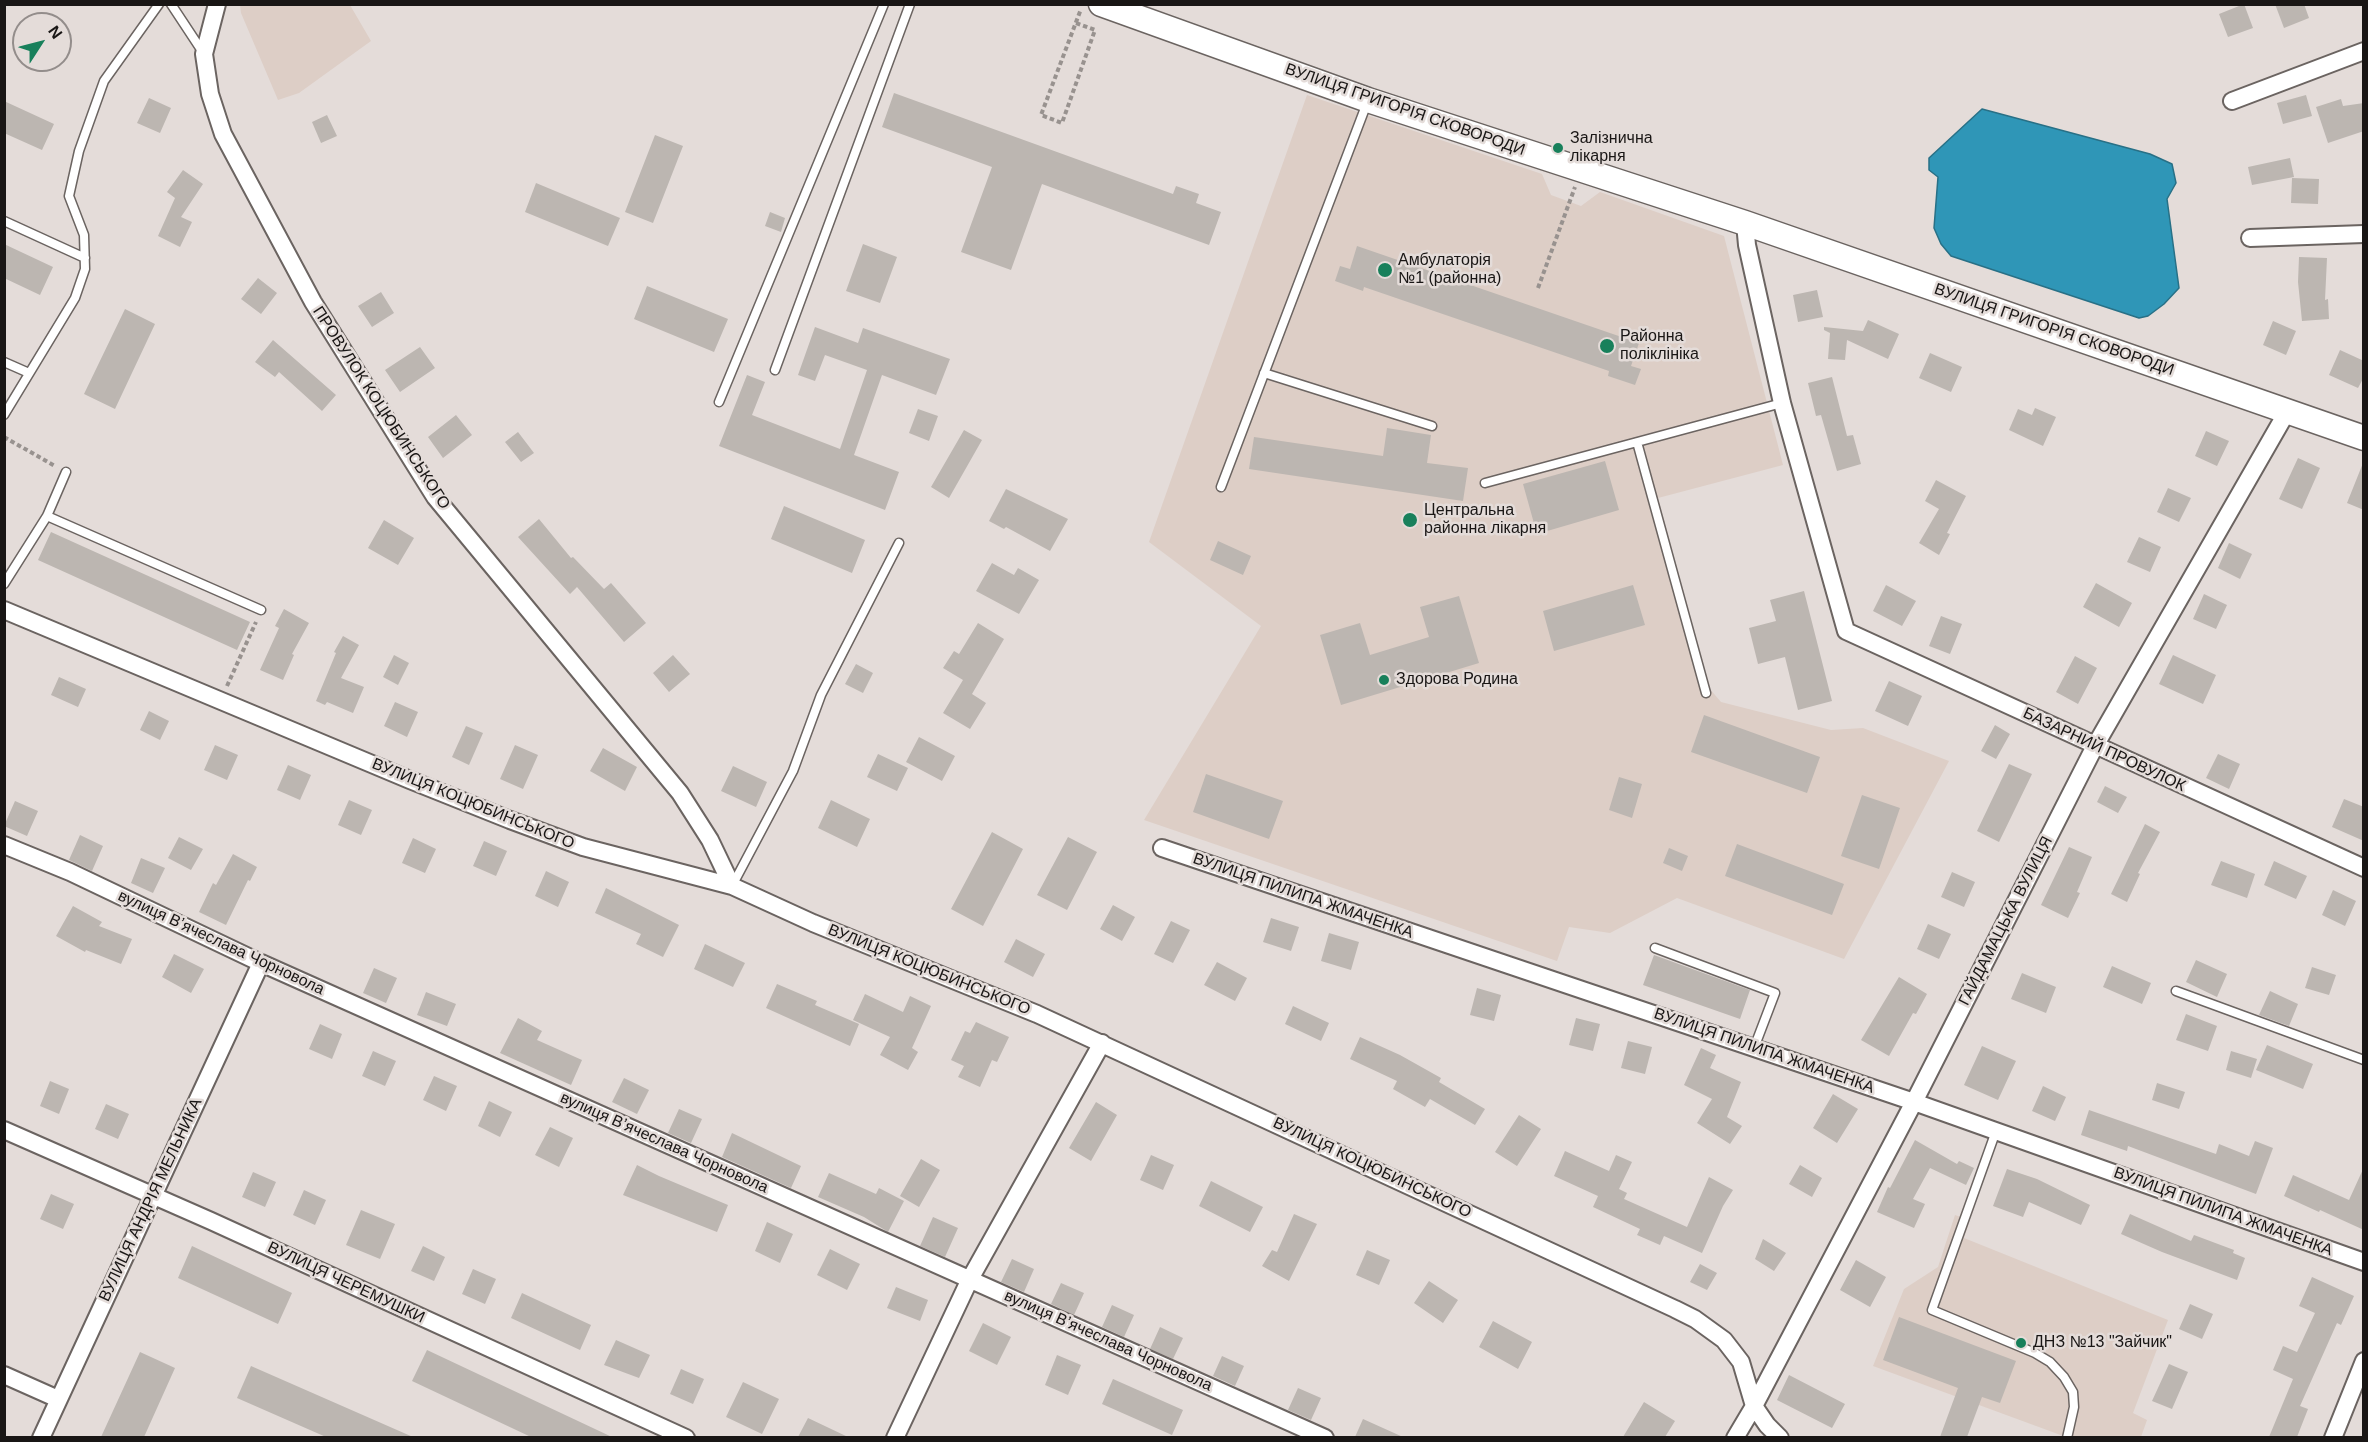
<!DOCTYPE html>
<meta charset="utf-8">
<style>
body{margin:0}
#map{position:relative;width:2368px;height:1442px;overflow:hidden;background:#e4dcd9;font-family:Arial,sans-serif}
canvas{display:block}
.frame{position:absolute;inset:0;border:6px solid #191615;pointer-events:none}
.north{position:absolute;left:12px;top:12px;width:60px;height:60px;box-sizing:border-box;background:#e4dcd9;border:2px solid #938d8b;border-radius:50%;rotate:54deg;font-size:16px;font-weight:700;line-height:24px;text-align:center;color:#191615}
.north::after{content:'';display:block;margin:auto;width:21px;height:27px;background:#18805b;clip-path:polygon(50% 0,100% 100%,50% 72%,0 100%)}
</style>
<div id="map">
<canvas width="2368" height="1442"></canvas>
<div class="frame"></div>
<div class="north">N</div>
</div>
<script>
const g = document.querySelector('canvas').getContext('2d');
g.lineJoin = 'round';
function paint(path, color) { g.fillStyle = color; g.fill(path, 'evenodd'); }
const toPath = rows => new Path2D(rows.map(r => 'M' + r).join(''));
function strokePath(path, color, width, dash) { g.strokeStyle = color; g.lineWidth = width; g.lineCap = dash ? 'butt' : 'round'; g.setLineDash(dash || []); g.stroke(path); }
function drawText(font, color, halo, rows, align = 'center') {
  g.font = font + ' Arial,sans-serif'; g.lineWidth = 5; g.setLineDash([]); g.textBaseline = 'middle'; g.strokeStyle = halo; g.fillStyle = color; for (const [text, x, y, turn = 0] of rows) {
    g.save(); g.translate(x, y); g.rotate((+turn || 0) * Math.PI / 180); g.textAlign = isNaN(turn) ? turn : align; if (halo) g.strokeText(text, 0, 0); g.fillText(text, 0, 0); g.restore();
  }
}
paint(toPath([
 [240,5,350,5,371,41,299,93,278,100,241,13],
 [1307,95,1542,174,1551,195,1581,206,1600,192,1724,236,1783,465,1658,498,1709,688,1721,702,1831,730,1863,728,1949,761,1844,959,1677,898,1610,933,1569,927,1557,961,1144,820,1261,626,1149,542],
 [1955,1215,1970,1220,1964,1238,2168,1320,2133,1413,2147,1420,2141,1437,2066,1437,1873,1366,1904,1289,1938,1267]
]), '#ddcec6');
const water = toPath([
 [1982,109,2150,154,2172,164,2176,183,2167,199,2179,288,2164,304,2148,316,2139,318,1951,256,1941,244,1934,228,1938,177,1929,170,1929,158,1982,109]
]);
paint(water, '#2f96b7');
strokePath(water, '#287086', 1.5);
paint(toPath([
 [2244,4,2253,28,2228,37,2219,14],
 [2275,4,2304,4,2309,18,2284,28],
 [894,93,1173,194,1176,186,1199,194,1196,203,1221,212,1209,245,1042,184,1011,270,961,252,992,167,882,127],
 [2306,95,2312,116,2283,124,2277,103],
 [149,98,171,108,160,133,137,123],
 [2341,99,2343,106,2364,103,2364,131,2328,143,2316,107],
 [4,101,54,124,42,150,4,133],
 [327,115,337,136,321,143,312,122],
 [655,135,683,146,653,223,625,212],
 [2290,158,2294,177,2252,185,2248,167],
 [183,170,203,184,181,217,192,222,180,247,158,236,175,198,167,192],
 [2292,178,2319,179,2318,204,2291,203],
 [536,183,620,218,608,246,525,212],
 [770,212,785,218,781,232,765,226],
 [4,244,53,267,40,295,4,278],
 [863,244,897,257,880,303,846,291],
 [1357,246,1639,343,1631,366,1641,369,1635,385,1608,376,1609,371,1364,287,1363,291,1335,281,1340,266,1350,269],
 [2299,257,2327,258,2325,300,2328,299,2329,319,2302,321,2298,282],
 [258,278,277,293,261,314,241,299],
 [647,286,728,319,714,352,634,319],
 [1817,290,1823,317,1798,322,1793,295],
 [381,292,394,313,372,327,358,306],
 [125,309,155,324,115,409,84,394],
 [1868,320,1899,334,1888,359,1847,340,1845,360,1828,359,1830,333,1824,330,1824,327,1863,331],
 [2273,321,2296,331,2286,355,2263,345],
 [815,327,858,343,863,328,950,359,936,395,882,375,854,455,899,472,885,510,719,446,747,375,765,382,752,415,840,449,867,370,825,355,815,381,798,375],
 [273,340,336,395,322,411,279,372,275,377,255,362],
 [420,347,435,368,400,392,385,370],
 [2340,350,2364,361,2364,377,2358,388,2329,375],
 [1930,353,1962,367,1951,392,1919,378],
 [1832,377,1847,436,1853,435,1861,464,1837,471,1821,415,1816,416,1808,383],
 [2035,408,2056,417,2043,446,2009,430,2018,409,2032,415],
 [918,409,938,416,929,441,909,433],
 [456,415,472,435,443,458,428,437],
 [1387,428,1431,435,1427,463,1468,468,1463,501,1249,469,1254,437,1383,456],
 [964,430,982,440,949,498,931,487],
 [2206,431,2229,441,2217,466,2195,456],
 [518,432,534,453,521,462,505,442],
 [2298,458,2320,468,2302,509,2279,499],
 [1605,461,1619,510,1537,534,1523,484],
 [2363,463,2364,463,2364,510,2347,503],
 [1936,480,1966,496,1947,533,1950,534,1939,555,1919,543,1939,509,1925,501],
 [2168,488,2191,498,2179,522,2157,512],
 [1006,489,1068,519,1050,551,1006,527,1004,529,989,521],
 [784,506,865,540,852,573,771,539],
 [539,519,571,558,573,557,604,589,611,583,646,623,624,642,577,587,570,594,518,537],
 [384,520,414,538,398,565,368,548],
 [51,532,250,622,237,650,38,560],
 [2139,537,2161,547,2150,572,2127,562],
 [1218,541,1251,556,1243,575,1210,560],
 [2229,543,2252,554,2240,579,2218,568],
 [992,563,1014,575,1018,568,1039,580,1019,614,976,591],
 [2096,583,2132,603,2119,627,2083,607],
 [1633,585,1645,625,1554,651,1543,611],
 [1886,585,1916,601,1902,626,1873,611],
 [1804,591,1832,701,1798,710,1785,657,1758,664,1749,628,1776,621,1770,600],
 [2204,594,2227,605,2216,629,2193,619],
 [1459,596,1479,663,1341,705,1320,635,1360,623,1370,655,1429,637,1420,607],
 [284,609,309,623,292,654,294,655,283,680,260,670,279,628,275,626],
 [1941,616,1962,624,1950,654,1929,646],
 [978,623,1004,639,972,694,986,703,970,729,943,713,963,680,943,668,954,651,959,654],
 [343,636,359,645,341,678,364,687,353,713,327,702,325,705,316,701,336,653,334,652],
 [394,655,409,663,398,685,383,677],
 [673,655,690,674,669,692,653,673],
 [2173,655,2216,675,2203,704,2159,684],
 [2075,656,2097,668,2078,704,2056,692],
 [856,664,873,673,863,693,845,684],
 [59,677,86,689,78,707,51,695],
 [1889,681,1922,696,1908,726,1875,711],
 [395,702,418,712,407,737,384,726],
 [149,711,169,721,160,740,140,730],
 [1704,715,1820,757,1807,793,1691,752],
 [1995,725,2010,734,1996,759,1981,751],
 [466,726,483,733,469,765,452,757],
 [919,737,955,756,942,781,906,762],
 [215,745,238,755,227,780,204,770],
 [515,745,538,755,523,789,500,779],
 [603,748,637,767,625,791,590,771],
 [878,754,908,768,897,791,867,777],
 [2218,754,2240,764,2229,789,2206,778],
 [2009,764,2032,774,1999,842,1977,831],
 [288,765,311,775,300,800,277,790],
 [733,766,767,782,756,807,721,791],
 [1206,774,1283,801,1269,839,1193,812],
 [1619,777,1642,784,1632,818,1609,810],
 [2105,786,2127,797,2118,813,2097,802],
 [1862,795,1900,808,1879,869,1841,856],
 [2344,799,2364,807,2364,841,2332,827],
 [349,800,372,810,361,835,338,825],
 [831,800,870,819,857,847,818,828],
 [15,801,38,811,27,836,4,826],
 [2145,824,2160,832,2138,873,2140,874,2127,902,2111,894],
 [992,832,1023,849,983,926,951,909],
 [80,835,103,846,92,871,69,860],
 [179,837,203,849,191,870,168,858],
 [1068,837,1097,852,1067,910,1037,895],
 [413,838,436,849,425,873,402,863],
 [484,841,507,851,496,876,473,866],
 [1737,844,1844,884,1832,915,1725,876],
 [2069,847,2092,857,2077,892,2080,893,2068,918,2041,905],
 [1669,848,1688,856,1682,871,1663,863],
 [233,854,257,867,250,881,248,880,226,925,199,912,213,883,216,885],
 [141,858,165,868,153,893,131,883],
 [2221,861,2255,874,2247,898,2211,885],
 [2274,861,2307,876,2296,899,2264,885],
 [546,871,569,882,558,907,535,896],
 [1952,872,1975,882,1964,907,1941,897],
 [606,888,679,925,663,957,636,944,641,934,595,913],
 [2333,890,2356,901,2345,926,2322,915],
 [1113,905,1135,917,1122,941,1100,929],
 [73,906,102,922,99,926,132,939,121,964,86,950,85,952,56,936],
 [1271,918,1299,927,1291,951,1263,942],
 [1171,921,1190,930,1173,963,1154,954],
 [1928,924,1951,934,1939,959,1917,949],
 [1329,933,1359,942,1351,970,1321,961],
 [1016,939,1045,954,1033,977,1004,962],
 [705,944,745,963,733,987,694,969],
 [174,954,204,969,191,993,162,977],
 [1654,955,1750,990,1740,1019,1643,985],
 [2196,960,2227,974,2217,997,2186,982],
 [1217,962,1247,978,1235,1001,1204,985],
 [2112,966,2151,983,2142,1004,2103,987],
 [2312,967,2336,975,2329,995,2305,988],
 [374,968,397,978,386,1003,363,993],
 [2022,973,2056,987,2046,1013,2011,999],
 [1899,977,1927,994,1916,1014,1913,1013,1889,1056,1861,1040],
 [777,984,817,1001,815,1005,859,1024,850,1046,766,1008],
 [1477,988,1501,995,1494,1021,1470,1015],
 [2270,991,2298,1004,2289,1026,2259,1015],
 [426,992,456,1004,447,1026,417,1015],
 [865,994,903,1012,910,996,931,1006,912,1048,918,1052,908,1070,880,1055,890,1037,853,1020],
 [1293,1006,1329,1023,1321,1041,1285,1024],
 [2186,1014,2217,1026,2208,1051,2176,1040],
 [518,1018,542,1031,537,1040,582,1060,571,1085,500,1053],
 [1576,1018,1600,1024,1593,1051,1569,1045],
 [976,1022,1009,1037,997,1062,992,1060,980,1087,958,1077,964,1066,951,1060,965,1031,970,1033],
 [320,1024,342,1034,332,1059,309,1049],
 [1360,1037,1400,1055,1441,1078,1439,1082,1485,1109,1475,1125,1430,1099,1425,1107,1393,1089,1397,1081,1350,1059],
 [1628,1041,1652,1047,1645,1074,1621,1068],
 [2267,1045,2313,1064,2303,1089,2256,1070],
 [1982,1046,2016,1061,1998,1100,1964,1085],
 [1701,1048,1716,1055,1710,1068,1741,1082,1727,1117,1742,1126,1730,1144,1697,1123,1712,1099,1684,1085],
 [373,1051,396,1061,385,1086,362,1076],
 [2231,1051,2257,1059,2251,1078,2226,1070],
 [434,1076,457,1086,446,1111,423,1100],
 [624,1078,649,1090,637,1114,612,1102],
 [50,1081,69,1089,59,1114,40,1106],
 [2157,1083,2185,1092,2179,1109,2152,1100],
 [2043,1086,2066,1097,2055,1121,2032,1111],
 [1833,1094,1858,1109,1837,1143,1813,1128],
 [489,1101,512,1112,500,1137,478,1126],
 [1096,1102,1117,1115,1091,1161,1069,1148],
 [106,1104,129,1114,118,1139,95,1129],
 [679,1109,702,1119,691,1143,668,1133],
 [2089,1110,2216,1154,2219,1144,2249,1156,2255,1141,2273,1148,2256,1194,2128,1146,2127,1151,2081,1135],
 [1519,1115,1541,1129,1517,1166,1495,1152],
 [550,1127,573,1138,559,1167,535,1155],
 [732,1133,801,1166,791,1188,722,1157],
 [1915,1140,1957,1164,1959,1161,1974,1168,1966,1185,1930,1168,1913,1199,1925,1204,1914,1228,1877,1212,1888,1187,1890,1188],
 [1565,1151,1609,1171,1616,1155,1632,1162,1619,1189,1627,1193,1624,1199,1687,1227,1709,1177,1733,1190,1723,1206,1702,1253,1664,1236,1660,1245,1637,1235,1640,1229,1593,1207,1598,1196,1554,1176],
 [1151,1155,1174,1165,1163,1190,1140,1180],
 [921,1159,940,1170,919,1207,900,1196],
 [637,1165,659,1176,728,1205,717,1232,623,1195],
 [1800,1165,1822,1178,1812,1197,1789,1184],
 [2364,1167,2364,1230,2320,1210,2319,1212,2284,1196,2293,1175,2349,1200],
 [2007,1169,2037,1179,2090,1205,2081,1225,2029,1202,2023,1217,1993,1206],
 [253,1172,276,1182,265,1207,242,1197],
 [829,1173,876,1194,879,1188,904,1201,888,1232,864,1217,818,1197],
 [1211,1181,1263,1207,1250,1232,1199,1206],
 [304,1190,326,1200,315,1225,293,1215],
 [51,1194,74,1204,63,1229,40,1219],
 [361,1210,395,1224,380,1259,346,1245],
 [1294,1214,1317,1224,1289,1281,1262,1266,1272,1250,1277,1252],
 [2130,1214,2191,1241,2194,1235,2234,1250,2233,1253,2245,1258,2237,1280,2162,1252,2121,1234],
 [933,1217,958,1228,945,1257,920,1246],
 [767,1222,793,1234,780,1263,755,1251],
 [1763,1239,1786,1253,1774,1271,1755,1259],
 [192,1246,292,1293,278,1324,178,1278],
 [423,1246,445,1257,434,1281,411,1271],
 [830,1249,860,1264,847,1290,817,1275],
 [1367,1250,1390,1260,1379,1285,1356,1275],
 [1012,1259,1034,1269,1024,1292,1001,1282],
 [1856,1260,1886,1277,1870,1307,1840,1290],
 [1700,1264,1717,1273,1707,1290,1690,1282],
 [473,1269,496,1279,485,1304,462,1294],
 [2312,1277,2354,1296,2341,1325,2337,1323,2300,1406,2308,1409,2297,1437,2269,1437,2293,1379,2273,1370,2283,1346,2297,1352,2315,1313,2299,1306],
 [1429,1281,1458,1300,1443,1323,1414,1303],
 [1061,1283,1084,1293,1074,1315,1051,1304],
 [896,1287,928,1300,920,1321,887,1308],
 [522,1293,591,1325,580,1350,511,1318],
 [2190,1304,2213,1314,2202,1339,2179,1329],
 [1112,1305,1134,1315,1124,1337,1102,1327],
 [1899,1317,2016,1361,2000,1403,1982,1397,1967,1437,1940,1437,1958,1388,1883,1360],
 [1493,1321,1532,1342,1518,1369,1479,1347],
 [983,1323,1011,1337,997,1365,969,1351],
 [1160,1327,1183,1338,1173,1359,1150,1349],
 [616,1340,650,1355,639,1378,604,1365],
 [427,1350,612,1437,531,1437,412,1381],
 [140,1352,175,1368,144,1437,101,1437],
 [1057,1355,1081,1365,1068,1395,1045,1385],
 [1222,1356,1244,1366,1235,1386,1213,1376],
 [2169,1364,2188,1372,2172,1409,2152,1401],
 [251,1366,413,1437,326,1437,237,1398],
 [681,1369,704,1379,693,1404,670,1394],
 [1789,1375,1845,1404,1832,1428,1777,1400],
 [1113,1379,1183,1410,1172,1435,1102,1404],
 [743,1382,779,1399,762,1434,726,1417],
 [1298,1388,1321,1398,1311,1420,1288,1410],
 [1644,1402,1675,1421,1665,1437,1623,1437],
 [808,1418,848,1437,798,1437],
 [1363,1419,1403,1437,1355,1437]
]), '#bcb6b1');
const lane = toPath([
 [171,4,204,54],
 [4,221,85,258],
 [4,362,29,373],
 [775,370,910,4],
 [1264,373,1432,426],
 [719,402,884,4],
 [4,415,75,298,85,269,84,235,69,196,79,151,104,81,159,4],
 [1637,442,1706,693],
 [1485,483,1782,403],
 [1221,487,1367,103],
 [47,516,261,610],
 [4,584,47,516,66,472],
 [732,886,793,771,821,695,899,543],
 [1655,948,1775,993,1754,1048],
 [2176,991,2364,1060],
 [1996,1131,1932,1310,2035,1353,2050,1362,2064,1377,2073,1392,2074,1407,2067,1438]
]);
const street = toPath([
 [217,4,204,54,210,94,223,134,313,302,435,497,680,793,710,840,732,886],
 [2232,101,2364,51],
 [1745,223,1747,245,1782,403,1846,631,2364,868],
 [2250,238,2364,234],
 [4,610,410,780,510,820,583,847,732,886,813,923,1037,1014,1675,1309,1695,1319,1724,1340,1741,1362,1754,1406,1767,1425,1780,1438],
 [4,845,70,872,261,963,1325,1438],
 [1162,848,1914,1102,2364,1262],
 [4,1130,211,1221,686,1438],
 [4,1375,58,1399],
 [41,1438,261,963],
 [895,1438,970,1279,1102,1043],
 [1735,1438,1754,1406,1914,1102,2095,746,2288,410],
 [2333,1438,2364,1361]
]);
const secondary = toPath([
 [1101,4,1368,100,1745,223,2364,438]
]);
strokePath(lane, '#6b6461', 11);
strokePath(street, '#6b6461', 20);
strokePath(secondary, '#6b6461', 27);
strokePath(toPath([
 [1076,23,1095,30,1062,123,1041,115,1081,9],
 [1538,288,1575,187],
 [4,437,55,466],
 [227,686,256,622]
]), '#98928f', 4, [4.5, 3]);
strokePath(lane, '#fff', 8);
strokePath(street, '#fff', 16);
strokePath(secondary, '#fff', 24);
for (const [x, y, r, color] of [
 [1558,148,6,"#18805b"],
 [1385,270,8,"#18805b"],
 [1607,346,8,"#18805b"],
 [1410,520,8,"#18805b"],
 [1384,680,6,"#18805b"],
 [2021,1343,6,"#18805b"]
]) { const dot = new Path2D(); dot.arc(x, y, r, 0, 2 * Math.PI); g.fillStyle = color; g.fill(dot); strokePath(dot, '#e4dcd9', 2); }
drawText('16px', '#191615', '#e4dcd9', [
 ["ВУЛИЦЯ ГРИГОРІЯ СКОВОРОДИ",1405,110,19],
 ["ВУЛИЦЯ ГРИГОРІЯ СКОВОРОДИ",2054,330,19],
 ["ПРОВУЛОК КОЦЮБИНСЬКОГО",381,408,57],
 ["БАЗАРНИЙ ПРОВУЛОК",2104,750,25],
 ["ВУЛИЦЯ КОЦЮБИНСЬКОГО",473,804,22],
 ["ВУЛИЦЯ ПИЛИПА ЖМАЧЕНКА",1303,896,19],
 ["ГАЙДАМАЦЬКА ВУЛИЦЯ",2006,921,-63],
 ["вулиця Вʼячеслава Чорновола",221,943,25],
 ["ВУЛИЦЯ КОЦЮБИНСЬКОГО",929,970,22],
 ["ВУЛИЦЯ ПИЛИПА ЖМАЧЕНКА",1764,1051,19],
 ["вулиця Вʼячеслава Чорновола",664,1143,24],
 ["ВУЛИЦЯ КОЦЮБИНСЬКОГО",1372,1168,25],
 ["ВУЛИЦЯ АНДРІЯ МЕЛЬНИКА",151,1200,-65],
 ["ВУЛИЦЯ ПИЛИПА ЖМАЧЕНКА",2223,1212,20],
 ["ВУЛИЦЯ ЧЕРЕМУШКИ",346,1283,25],
 ["вулиця Вʼячеслава Чорновола",1108,1341,24]
]);
drawText('16px', '#191615', '#e4dcd9', [
 ["Залізнична",1570,139],
 ["лікарня",1570,157],
 ["Амбулаторія",1398,261],
 ["№1 (районна)",1398,279],
 ["Районна",1620,337],
 ["поліклініка",1620,355],
 ["Центральна",1424,511],
 ["районна лікарня",1424,529],
 ["Здорова Родина",1396,680],
 ["ДНЗ №13 \"Зайчик\"",2033,1343]
], 'left');
</script>
